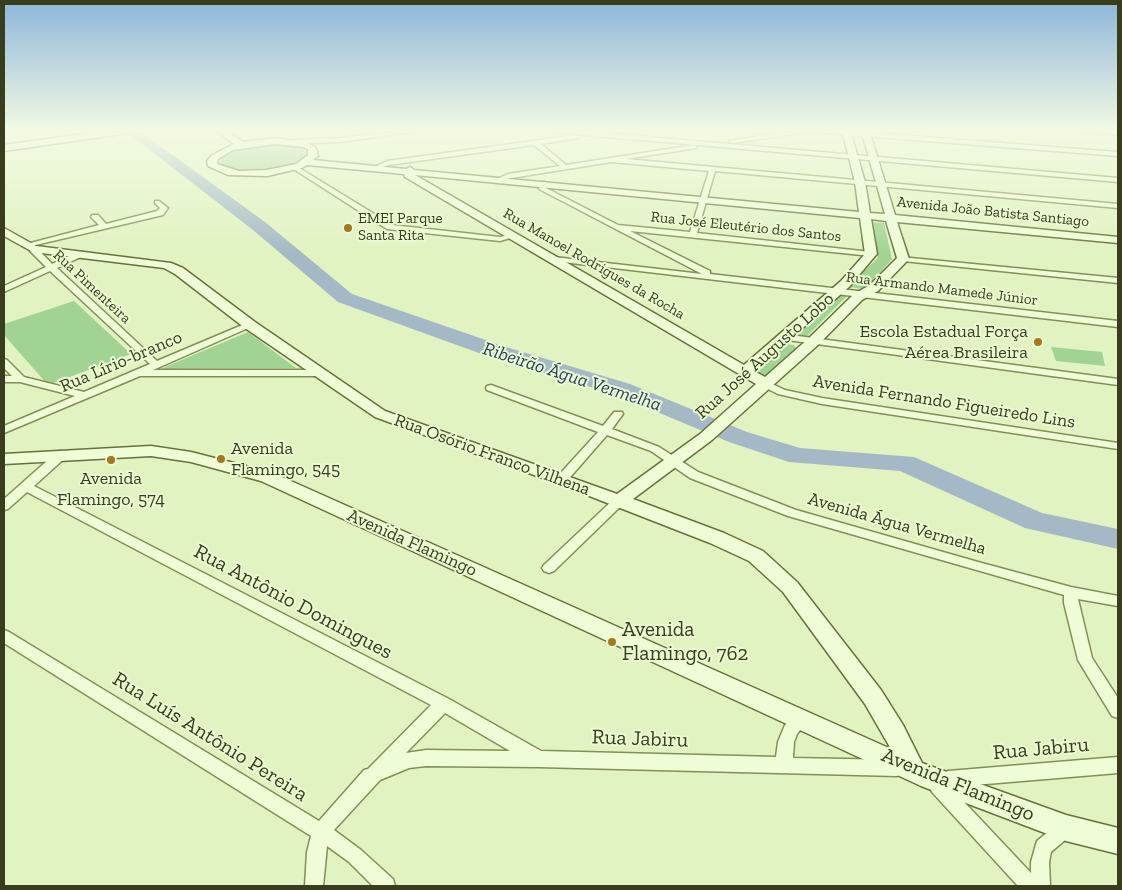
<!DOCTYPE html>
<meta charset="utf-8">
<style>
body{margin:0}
#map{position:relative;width:1122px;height:890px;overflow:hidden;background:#e1f3c1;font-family:"Zilla Slab",serif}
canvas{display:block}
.frame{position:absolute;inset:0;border:5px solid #383d1c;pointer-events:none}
</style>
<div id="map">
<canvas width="1122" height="890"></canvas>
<div class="frame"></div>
</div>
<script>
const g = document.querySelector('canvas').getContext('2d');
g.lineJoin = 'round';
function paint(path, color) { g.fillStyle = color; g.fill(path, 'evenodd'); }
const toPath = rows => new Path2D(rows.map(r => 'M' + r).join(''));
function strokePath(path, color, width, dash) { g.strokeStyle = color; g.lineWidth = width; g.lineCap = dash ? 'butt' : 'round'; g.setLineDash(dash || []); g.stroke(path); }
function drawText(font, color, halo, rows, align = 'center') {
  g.font = font + ' "Zilla Slab",serif'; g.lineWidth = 4; g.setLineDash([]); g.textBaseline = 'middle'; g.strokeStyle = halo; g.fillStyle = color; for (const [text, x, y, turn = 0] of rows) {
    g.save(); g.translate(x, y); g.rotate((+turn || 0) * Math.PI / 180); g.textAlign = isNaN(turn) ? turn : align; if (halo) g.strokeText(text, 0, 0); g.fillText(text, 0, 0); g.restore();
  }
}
paint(toPath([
 [275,143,297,145,304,149,307,153,305,157,289,166,261,171,234,170,220,163,221,158,235,149],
 [870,222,884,223,892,259,865,289,847,287,878,258],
 [837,295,847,296,805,338,795,337,793,334],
 [74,301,131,354,48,385,4,335,4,324],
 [248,332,296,368,162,369,165,367],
 [783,344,794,345,797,350,766,377,757,372,756,368],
 [1051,347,1102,352,1105,366,1056,361]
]), '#a1d393');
paint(toPath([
 [124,130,138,130,265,222,352,294,506,347,630,384,747,432,800,448,914,457,1042,513,1118,529,1118,549,1025,528,900,471,789,462,729,442,614,394,490,357,338,302,253,230,124,130]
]), '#a4b9c5');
const street = toPath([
 [409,130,426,130,340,142,295,144,292,142,295,140,340,138,409,130],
 [547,130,569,130,1118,178,1118,182,550,132,547,130],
 [798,130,832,130,1118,152,1118,156,810,132,732,143,729,141,798,130],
 [1078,130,1118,131,1118,135,1081,132,1078,130],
 [576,135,579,137,578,138,541,144,566,165,694,145,697,147,696,148,626,159,1118,204,1118,208,715,171,697,233,871,252,875,254,871,256,630,231,710,271,710,274,1118,321,1118,327,554,261,550,259,554,257,702,274,539,189,541,182,545,182,546,188,618,225,690,232,709,171,611,162,499,180,499,178,508,174,560,166,534,145,388,165,378,169,375,167,387,161,576,135],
 [292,166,296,166,392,225,500,237,513,234,517,236,500,241,387,229,292,168,292,166],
 [155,201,159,201,168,208,163,215,27,247,23,245,99,225,91,217,92,215,98,215,106,224,157,211,160,208,155,203,155,201],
 [30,247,36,247,52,264,77,252,83,252,83,256,57,268,157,361,247,323,250,322,255,325,153,370,319,370,324,373,319,376,140,376,4,433,4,426,75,396,20,382,4,382,4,376,12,376,4,368,4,359,7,360,24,377,84,392,150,364,50,271,4,292,4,286,46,267,30,251,30,247],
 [900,257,1118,278,1118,283,903,261,899,259,900,257],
 [783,334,1118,379,1118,385,780,339,780,335,783,334],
 [766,381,785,390,822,398,1118,443,1118,449,822,404,778,394,762,386,761,384,766,381],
 [491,385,603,426,614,412,622,412,623,414,612,429,659,447,698,472,796,510,978,562,1071,587,1118,596,1118,606,1078,599,1092,658,1118,698,1118,718,1112,716,1078,660,1064,603,1064,595,788,516,690,478,651,451,607,435,566,482,558,482,556,479,558,476,598,432,487,390,486,388,487,386,491,385],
 [61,451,67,455,65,458,34,486,449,699,541,751,776,757,778,742,785,725,795,714,801,712,807,714,809,719,797,734,794,742,793,758,897,760,903,763,905,768,903,773,897,776,539,767,426,766,409,768,380,780,334,830,361,850,393,879,395,886,373,886,349,862,327,846,323,886,305,886,307,852,311,836,4,643,4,630,9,632,319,821,364,770,368,769,431,705,27,492,8,509,4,510,4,499,57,452,61,451],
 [445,713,510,751,426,750,406,753,445,713],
 [619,497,623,498,625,501,623,504,554,571,549,573,544,571,542,568,544,565,615,498,619,497],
 [1118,757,1118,773,950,787,1031,873,1031,862,1037,841,1060,822,1066,819,1072,822,1075,828,1072,834,1051,852,1049,862,1050,886,1018,886,932,792,929,786,932,780,940,779,942,773,948,771,1118,757]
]);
const secondary = toPath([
 [112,130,133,130,129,133,4,151,4,145,112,130],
 [216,130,225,130,243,142,275,138,308,143,316,148,318,156,313,160,406,169,410,167,414,170,859,212,855,182,842,130,850,130,865,182,870,213,885,214,861,130,869,130,895,215,1118,237,1118,243,897,222,909,259,907,261,878,291,862,300,819,344,712,440,633,499,724,533,763,551,797,582,881,690,903,725,922,763,1066,815,1118,828,1118,854,1066,841,921,786,261,481,191,462,151,456,4,464,4,454,151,446,191,452,273,473,891,749,865,704,783,592,749,561,710,543,556,483,375,417,245,328,175,274,164,268,33,252,4,236,4,228,36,246,171,263,183,268,255,322,385,411,617,494,700,434,756,384,405,177,404,174,307,165,302,168,267,176,228,175,208,166,207,161,212,155,234,144,216,130],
 [275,144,303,147,308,149,308,155,296,164,267,170,239,171,217,164,218,159,233,150,275,144],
 [415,175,860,218,865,254,841,281,744,365,415,175],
 [871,219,886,221,897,258,870,285,854,294,809,338,765,377,754,371,849,287,875,256,877,254,871,219]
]);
strokePath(street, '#848f56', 3);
strokePath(secondary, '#687139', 3);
paint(street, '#eefdd5');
paint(secondary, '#eefdd5');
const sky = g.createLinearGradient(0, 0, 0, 255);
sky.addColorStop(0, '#8db6da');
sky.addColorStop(0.51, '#f2fae3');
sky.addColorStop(1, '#f2fae300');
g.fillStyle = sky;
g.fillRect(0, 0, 1122, 255);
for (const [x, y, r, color] of [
 [348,228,5,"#a6771e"],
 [1038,342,5,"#a6771e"],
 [221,459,5,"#a6771e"],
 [111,460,5,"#a6771e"],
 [612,642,5,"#a6771e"]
]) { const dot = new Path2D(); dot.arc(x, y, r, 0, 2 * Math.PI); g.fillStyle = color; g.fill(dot); strokePath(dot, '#eafad1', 2); }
drawText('15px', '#383d1c', '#eafad1', [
 ["Avenida João Batista Santiago",993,212,6],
 ["Rua José Eleutério dos Santos",746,227,6],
 ["Rua Manoel Rodrigues da Rocha",594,264,30],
 ["Rua Pimenteira",92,287,43],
 ["Rua Armando Mamede Júnior",942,289,7]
]);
drawText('15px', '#383d1c', '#eafad1', [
 ["EMEI Parque",358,219],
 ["Santa Rita",358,236]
], 'left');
drawText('18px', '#383d1c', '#eafad1', [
 ["Escola Estadual Força",1028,332],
 ["Aérea Brasileira",1028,353],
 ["Avenida",231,449,"left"],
 ["Flamingo, 545",231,470,"left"],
 ["Avenida",111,479,"center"],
 ["Flamingo, 574",111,500,"center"]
], 'right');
drawText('18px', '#383d1c', '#eafad1', [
 ["Rua José Augusto Lobo",765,356,-42],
 ["Rua Lírio-branco",121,362,-23],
 ["Avenida Fernando Figueiredo Lins",944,402,9],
 ["Rua Osório Franco Vilhena",492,455,20],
 ["Avenida Água Vermelha",897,524,16],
 ["Avenida Flamingo",412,543,24]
]);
drawText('italic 19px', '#293f5f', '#eafad1', [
 ["Ribeirão Água Vermelha",572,377,18]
]);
drawText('21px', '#383d1c', '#eafad1', [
 ["Rua Antônio Domingues",293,602,28],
 ["Rua Luís Antônio Pereira",210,737,32],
 ["Rua Jabiru",640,739,2],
 ["Rua Jabiru",1041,749,-5],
 ["Avenida Flamingo",958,785,22]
]);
drawText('21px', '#383d1c', '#eafad1', [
 ["Avenida",622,630],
 ["Flamingo, 762",622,654]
], 'left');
</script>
